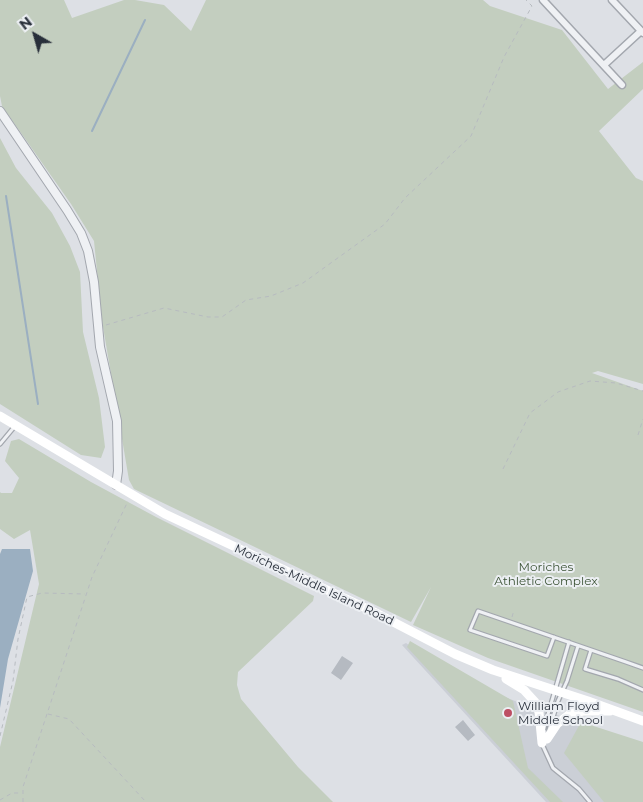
<!DOCTYPE html>
<style>
body{margin:0}
#map{position:relative;width:643px;height:802px;overflow:hidden;background:#dde0e5;font-family:Montserrat,sans-serif}
canvas{display:block}
.north{position:absolute;left:10px;top:10px;width:50px;height:50px;-webkit-text-stroke:4px #eceff3;paint-order:stroke;rotate:322deg;font-size:14px;font-weight:700;line-height:20px;text-align:center;color:#282f3a}
.north::after{content:'';display:block;margin:auto;width:18px;height:22px;background:#282f3a;clip-path:polygon(50% 0,100% 100%,50% 72%,0 100%)}
</style>
<div id="map">
<canvas width="643" height="802"></canvas>
<div class="north">N</div>
</div>
<script>
const g = document.querySelector('canvas').getContext('2d');
g.lineJoin = 'round';
function paint(path, color) { g.fillStyle = color; g.fill(path, 'evenodd'); }
const toPath = rows => new Path2D(rows.map(r => 'M' + r).join(''));
function strokePath(path, color, width, dash) { g.strokeStyle = color; g.lineWidth = width; g.lineCap = dash ? 'butt' : 'round'; g.setLineDash(dash || []); g.stroke(path); }
function drawText(font, color, halo, rows, align = 'center') {
  g.font = font + ' Montserrat,sans-serif'; g.lineWidth = 4; g.setLineDash([]); g.textBaseline = 'middle'; g.strokeStyle = halo; g.fillStyle = color; for (const [text, x, y, turn = 0] of rows) {
    g.save(); g.translate(x, y); g.rotate((+turn || 0) * Math.PI / 180); g.textAlign = isNaN(turn) ? turn : align; if (halo) g.strokeText(text, 0, 0); g.fillText(text, 0, 0); g.restore();
  }
}
paint(toPath([
 [406,643,452,676,515,701,587,725,643,802,546,802,402,645]
]), '#cbcfd6');
paint(toPath([
 [0,0,64,0,72,18,124,0,135,0,164,5,191,31,206,0,483,0,490,6,562,30,608,89,643,62,643,89,599,131,636,178,643,181,643,384,598,371,592,373,643,391,643,712,488,658,413,625,431,587,411,622,134,489,129,480,102,321,94,241,71,204,2,106,0,96],
 [0,138,16,168,52,213,70,246,80,272,83,332,99,398,105,447,101,458,81,455,0,404],
 [19,439,91,482,156,517,314,596,313,601,238,672,237,685,241,699,298,767,333,802,0,802,0,747,39,584,30,530,14,539,0,529,0,492,1,493,12,493,19,478,5,461,11,441],
 [410,641,513,701,528,768,563,802,550,802,407,647],
 [581,722,643,742,643,802,604,802,564,753]
]), '#c3cebf');
paint(toPath([
 [2,549,30,549,33,571,8,659,0,708,0,554]
]), '#9bafc1');
strokePath(toPath([
 [92,131,145,20],
 [6,196,38,404]
]), '#9bafc1', 2);
paint(toPath([
 [342,656,353,663,341,680,331,673],
 [463,720,475,735,468,741,455,727]
]), '#b5bac1');
const service = toPath([
 [0,444,15,426],
 [554,637,547,656,470,630,478,611,626,662,643,668],
 [591,650,585,669,618,679,643,690],
 [544,728,569,642],
 [549,730,558,701,567,681,578,646],
 [542,744,553,768,579,789,590,802]
]);
const minor = toPath([
 [543,0,622,85],
 [612,0,643,33],
 [604,65,641,31]
]);
const tertiary = toPath([
 [0,111,67,210,81,233,88,251,94,282,100,347,117,421,118,471,116,485]
]);
strokePath(service, '#a3a7ae', 5.5);
strokePath(minor, '#a3a7ae', 9);
strokePath(tertiary, '#a3a7ae', 10);
strokePath(toPath([
 [106,325,164,308,208,317,222,317,246,300,271,296,303,283,385,224,405,198,471,136,504,57,532,6,526,0],
 [638,435,643,419],
 [503,469,530,413,558,392,590,381,616,383,643,391],
 [512,617,514,610],
 [48,714,69,719,146,802],
 [0,736,13,681,18,639,27,597,42,593,85,594],
 [0,800,12,793,22,793],
 [23,802,23,787,92,577,128,501]
]), '#b7bbc0', 1, [4, 4]);
strokePath(service, '#eff1f4', 3);
strokePath(minor, '#eff1f4', 6);
strokePath(tertiary, '#eff1f4', 8);
strokePath(toPath([
 [0,416,165,514,374,612,455,654,493,670,588,701,643,721],
 [506,679,524,690,535,702,539,712,542,743],
 [547,739,557,724,570,714,583,711,610,711]
]), '#fff', 9);
for (const [x, y, r, color] of [
 [508,713,5,"#bd4f63"]
]) { const dot = new Path2D(); dot.arc(x, y, r, 0, 2 * Math.PI); g.fillStyle = color; g.fill(dot); strokePath(dot, '#eceff3', 2); }
drawText('12px', '#3d5437', '#eceff3', [
 ["Moriches",546,567],
 ["Athletic Complex",546,581]
]);
drawText('12px', '#282f3a', '#eceff3', [
 ["Moriches-Middle Island Road",314,585,25]
]);
drawText('12px', '#282f3a', '#eceff3', [
 ["William Floyd",518,706],
 ["Middle School",518,720]
], 'left');
</script>
